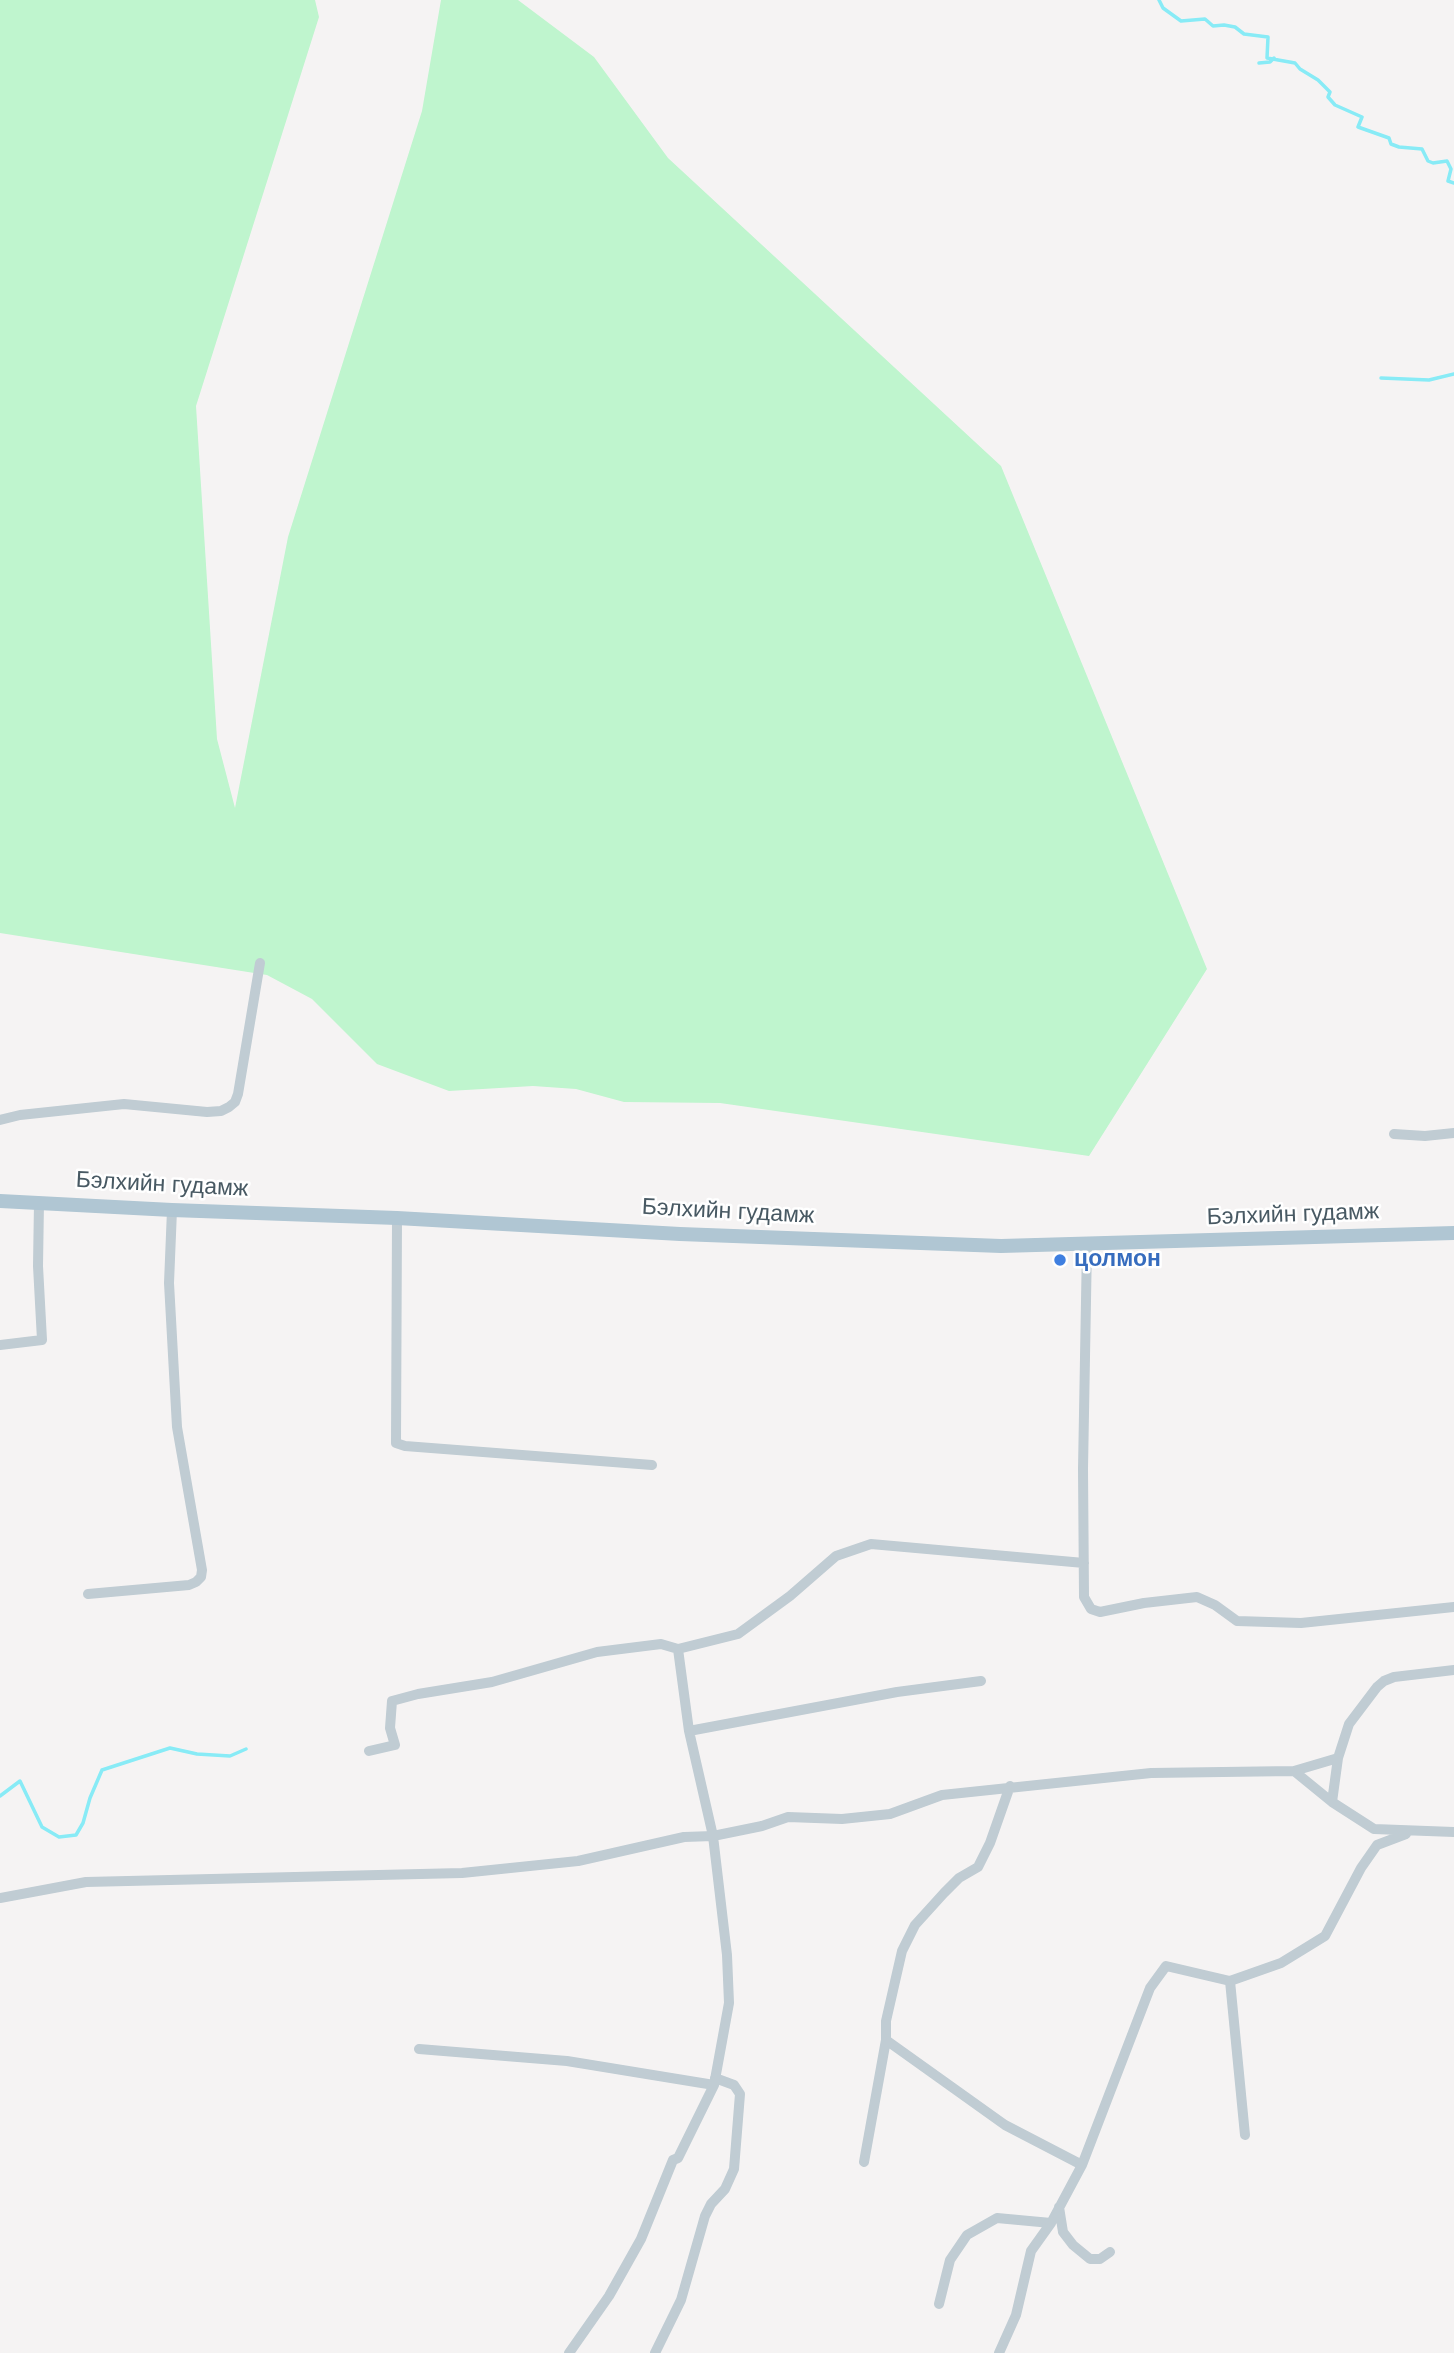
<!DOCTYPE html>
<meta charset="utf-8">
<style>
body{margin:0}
canvas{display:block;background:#f5f3f3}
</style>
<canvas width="1454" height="2353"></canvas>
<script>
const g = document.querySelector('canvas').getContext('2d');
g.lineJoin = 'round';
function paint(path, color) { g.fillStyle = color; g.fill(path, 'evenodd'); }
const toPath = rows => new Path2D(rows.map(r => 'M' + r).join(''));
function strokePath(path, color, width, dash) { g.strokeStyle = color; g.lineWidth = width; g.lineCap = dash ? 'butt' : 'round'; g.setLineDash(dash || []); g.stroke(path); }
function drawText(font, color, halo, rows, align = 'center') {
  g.font = font + ' Helvetica,sans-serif'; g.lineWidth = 5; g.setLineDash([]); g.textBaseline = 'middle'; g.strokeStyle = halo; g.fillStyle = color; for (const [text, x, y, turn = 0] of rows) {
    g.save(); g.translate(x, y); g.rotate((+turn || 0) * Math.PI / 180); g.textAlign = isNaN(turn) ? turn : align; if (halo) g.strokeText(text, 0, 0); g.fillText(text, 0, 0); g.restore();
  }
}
paint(toPath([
 [0,0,315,0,319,17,196,406,217,739,235,808,288,537,422,111,441,0,518,0,594,57,668,158,1001,466,1207,969,1089,1156,720,1103,624,1102,576,1089,533,1086,449,1091,377,1064,312,999,267,975,0,933]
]), '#bff5ce');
strokePath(toPath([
 [1159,0,1163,8,1181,21,1205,19,1213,26,1224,25,1235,27,1244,34,1268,37,1267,58,1295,63,1300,69,1318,80,1330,92,1328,97,1335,105,1362,117,1358,127,1389,138,1391,144,1399,147,1422,149,1428,161,1433,163,1447,161,1451,169,1448,181,1454,183],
 [1259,63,1270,62,1274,58],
 [1381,378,1429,380,1454,374],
 [0,1796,20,1781,42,1827,59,1837,76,1835,83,1823,90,1798,102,1770,170,1748,197,1754,230,1756,246,1749]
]), '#88ebf6', 3.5);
strokePath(toPath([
 [0,1120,20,1115,124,1104,207,1112,221,1111,229,1107,235,1102,238,1094,260,963],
 [1394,1134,1425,1136,1454,1133],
 [397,1218,396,1443,405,1446,652,1465],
 [1087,1245,1083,1469,1084,1597,1091,1609,1100,1612,1144,1603,1197,1597,1215,1605,1237,1621,1301,1623,1454,1607],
 [0,1345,42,1340,38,1266,39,1202],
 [88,1594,189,1585,196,1582,201,1577,202,1570,177,1427,169,1283,172,1210],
 [689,1731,897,1692,981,1681],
 [369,1751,395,1745,390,1728,392,1701,418,1694,492,1682,597,1652,661,1644,678,1649,738,1634,790,1596,836,1556,871,1544,1084,1563],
 [1294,1771,1338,1758],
 [1332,1802,1338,1758,1349,1724,1377,1687,1384,1681,1394,1677,1454,1670],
 [0,1898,86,1882,462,1873,578,1861,684,1837,713,1836,762,1826,788,1817,842,1819,890,1814,942,1795,1151,1773,1294,1771,1332,1802,1374,1829,1454,1832],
 [1230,1981,1245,2135],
 [886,2040,1005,2125,1082,2165],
 [419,2049,567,2061,714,2085],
 [864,2162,886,2040,886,2021,902,1951,915,1925,944,1893,959,1878,978,1867,990,1843,1010,1786],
 [1059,2207,1063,2232,1073,2245,1090,2259,1100,2259,1110,2252],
 [939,2304,950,2260,967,2235,997,2218,1051,2223],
 [569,2353,609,2296,641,2239,673,2160,678,2158,714,2085,729,2003,727,1955,713,1836,689,1731,678,1649],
 [655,2353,681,2300,705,2216,711,2204,725,2189,734,2169,740,2094,734,2085,715,2078],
 [999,2353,1016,2315,1031,2251,1051,2223,1082,2165,1150,1988,1166,1966,1230,1981,1281,1963,1325,1936,1361,1868,1377,1845,1406,1834]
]), '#c0ccd3', 10);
strokePath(toPath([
 [0,1201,172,1210,397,1218,680,1234,1001,1246,1454,1233]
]), '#b0c6d3', 14);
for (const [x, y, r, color] of [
 [1060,1260,7,"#3f7fe0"]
]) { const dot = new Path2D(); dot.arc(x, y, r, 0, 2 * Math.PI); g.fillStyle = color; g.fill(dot); strokePath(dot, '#fff', 2.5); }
drawText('23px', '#485963', '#fff', [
 ["Бэлхийн гудамж",162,1185,3],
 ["Бэлхийн гудамж",728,1212,3],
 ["Бэлхийн гудамж",1293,1215,-2]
]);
drawText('bold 23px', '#366cbe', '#fff', [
 ["цолмон",1074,1260]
], 'left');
</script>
